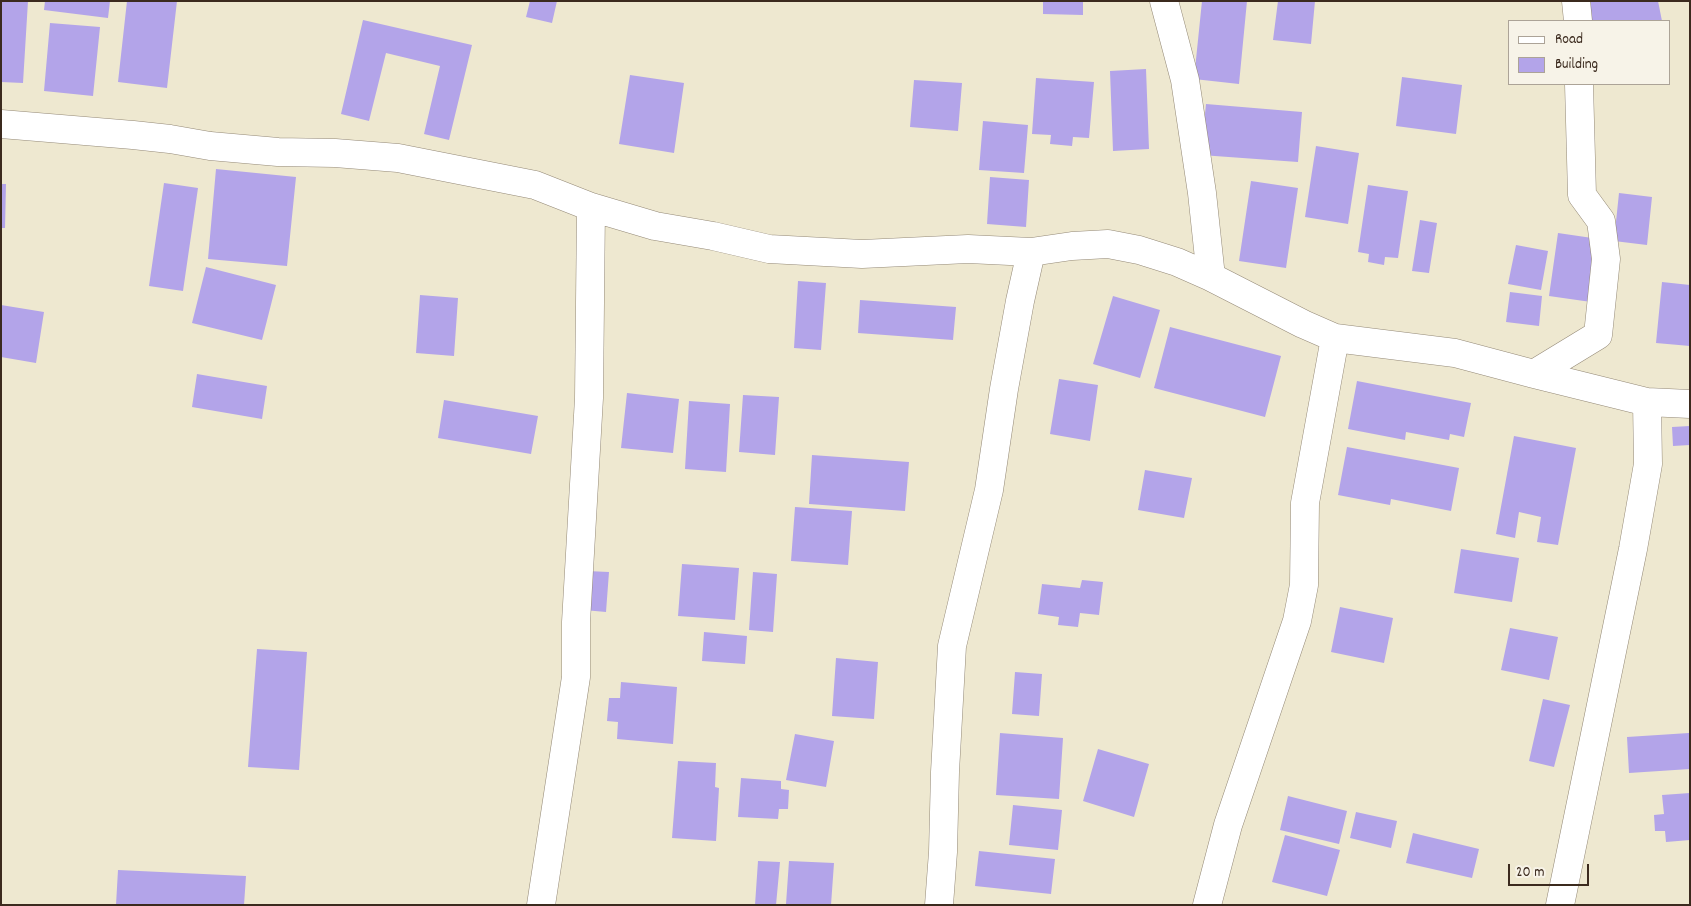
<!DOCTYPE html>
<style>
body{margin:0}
#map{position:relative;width:1691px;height:906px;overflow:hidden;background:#eee8d0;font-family:Dekko,sans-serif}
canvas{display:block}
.frame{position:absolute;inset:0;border:2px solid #3b2a1e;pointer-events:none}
.legend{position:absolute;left:1508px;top:20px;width:162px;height:65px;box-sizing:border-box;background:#f7f3e8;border:1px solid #aca397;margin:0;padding:6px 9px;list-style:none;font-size:15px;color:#3b2a1e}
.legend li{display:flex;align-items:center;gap:10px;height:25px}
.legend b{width:25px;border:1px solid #aca397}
.scale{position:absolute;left:1508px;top:864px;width:81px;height:22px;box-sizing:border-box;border:2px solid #3b2a1e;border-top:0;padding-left:6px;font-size:15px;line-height:18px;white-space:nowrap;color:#3b2a1e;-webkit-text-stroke:4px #f7f3e8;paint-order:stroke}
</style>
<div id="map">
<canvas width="1691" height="906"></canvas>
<div class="frame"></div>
<ul class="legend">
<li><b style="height:6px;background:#fff"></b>Road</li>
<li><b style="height:14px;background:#b3a4e9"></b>Building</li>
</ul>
<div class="scale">20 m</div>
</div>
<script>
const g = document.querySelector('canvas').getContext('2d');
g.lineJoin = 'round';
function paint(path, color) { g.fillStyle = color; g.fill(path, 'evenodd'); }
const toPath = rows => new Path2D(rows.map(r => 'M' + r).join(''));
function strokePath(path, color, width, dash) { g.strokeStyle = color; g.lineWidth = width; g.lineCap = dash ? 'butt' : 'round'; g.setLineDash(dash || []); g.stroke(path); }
paint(toPath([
 [1,1,28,1,23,83,1,82],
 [45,1,110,1,108,18,44,10],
 [127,1,177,1,167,88,118,82],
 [530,1,557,1,552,23,526,17],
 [1043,1,1083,1,1083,15,1043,14],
 [1202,1,1247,1,1239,84,1194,79],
 [1278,1,1315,1,1311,44,1273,40],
 [1586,1,1658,1,1662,21,1591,21],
 [363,20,472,45,449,140,424,134,440,66,386,53,369,121,341,114],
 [50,23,100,27,93,96,44,91],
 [1146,69,1149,149,1113,151,1110,71],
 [630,75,684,83,674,153,619,144],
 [1402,77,1462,85,1456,134,1396,126],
 [1036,78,1094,82,1089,138,1073,137,1072,146,1050,144,1051,135,1032,134],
 [914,80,962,83,958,131,910,127],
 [1206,104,1302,112,1298,162,1201,155],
 [983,121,1028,125,1024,173,979,170],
 [1316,146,1359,153,1348,224,1305,217],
 [216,169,296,177,287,266,208,259],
 [990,177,1029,180,1026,227,987,224],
 [1251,181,1298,188,1286,268,1239,261],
 [164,183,198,188,183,291,149,286],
 [1,184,6,184,5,228,1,228],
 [1368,185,1408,191,1398,258,1385,257,1384,265,1368,262,1369,254,1358,252],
 [1619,193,1652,197,1647,245,1614,241],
 [1420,220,1437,223,1429,273,1412,271],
 [1558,233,1599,239,1591,302,1549,296],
 [1516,245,1548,251,1541,290,1508,284],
 [206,267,276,285,262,340,192,323],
 [798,281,826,283,821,350,794,348],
 [1662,282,1690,285,1690,346,1656,343],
 [1510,292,1542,296,1539,326,1506,322],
 [420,295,458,298,454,356,416,353],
 [1113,296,1160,310,1140,378,1093,364],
 [860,300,956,307,953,340,858,333],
 [1,305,44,312,36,363,1,357],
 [1170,327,1281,356,1265,417,1154,388],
 [197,374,267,386,262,419,192,407],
 [1059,379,1098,385,1090,441,1050,434],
 [1357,381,1471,403,1464,437,1450,434,1449,440,1406,432,1405,440,1348,429],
 [627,393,679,399,673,453,621,448],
 [743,395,779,397,775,455,739,452],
 [444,400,538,416,531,454,438,438],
 [689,401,730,404,726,472,685,469],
 [1690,426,1690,445,1673,446,1672,427],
 [1514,436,1576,448,1558,545,1537,542,1541,517,1519,512,1515,538,1496,534],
 [1347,447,1459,468,1451,511,1391,499,1390,505,1338,495],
 [812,455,909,462,905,511,809,504],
 [1145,470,1192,478,1184,518,1138,510],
 [795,507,852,511,848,565,791,561],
 [1461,549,1519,558,1512,602,1454,593],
 [682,564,739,568,735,620,678,616],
 [587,571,609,572,606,612,584,610],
 [753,572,777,574,773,632,749,630],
 [1082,580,1103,582,1099,615,1080,613,1078,627,1058,625,1059,617,1038,614,1042,584,1080,588],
 [1340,607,1393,618,1384,663,1331,652],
 [1510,628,1558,637,1549,680,1501,670],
 [704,632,747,636,745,664,702,661],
 [257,649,307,652,299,770,248,767],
 [836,658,878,662,874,719,832,716],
 [1015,672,1042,674,1039,716,1012,714],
 [621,682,677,687,673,744,617,739,618,722,607,721,609,698,620,698],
 [1543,699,1570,705,1554,767,1529,761],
 [1000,733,1063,738,1059,799,996,795],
 [1689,733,1690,769,1629,773,1627,737],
 [795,734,834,741,826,787,786,780],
 [1098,749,1149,764,1134,817,1083,801],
 [678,761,716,763,715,787,719,788,716,841,672,838],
 [741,778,781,781,781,789,789,790,788,809,779,809,778,819,738,817],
 [1690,793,1690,840,1666,842,1665,831,1655,831,1654,815,1664,814,1662,795],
 [1288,796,1347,811,1339,844,1280,830],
 [1013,805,1062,810,1058,850,1009,845],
 [1356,812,1397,821,1391,848,1350,838],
 [1413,833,1479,849,1472,878,1406,863],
 [1285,835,1340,850,1327,896,1272,882],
 [979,851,1055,859,1051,894,975,886],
 [758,861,780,862,776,905,755,905],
 [789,861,834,863,831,905,786,904],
 [118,870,246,876,244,905,116,905]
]), '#b3a4e9');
const minor = toPath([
 [1164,1,1185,80,1202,193,1211,277],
 [1576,1,1578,21],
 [1,124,133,135,170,139,210,146,278,152,335,153,398,158,535,185,591,207,655,226,713,236,769,249,862,254,968,249,1031,252,1072,246,1108,244,1139,250,1177,262,1211,277,1303,324,1335,338,1455,353,1534,374,1647,402,1690,404],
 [1534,374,1598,335,1606,259,1601,221,1582,195,1579,84],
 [541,905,576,677,576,622,589,398,591,207],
 [939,905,943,852,945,772,952,646,989,490,1004,389,1020,301,1031,252],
 [1207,905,1228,825,1297,621,1304,585,1305,503,1335,338],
 [1560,905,1633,549,1648,464,1647,402]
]);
strokePath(minor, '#948977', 29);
strokePath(minor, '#fff', 28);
</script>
